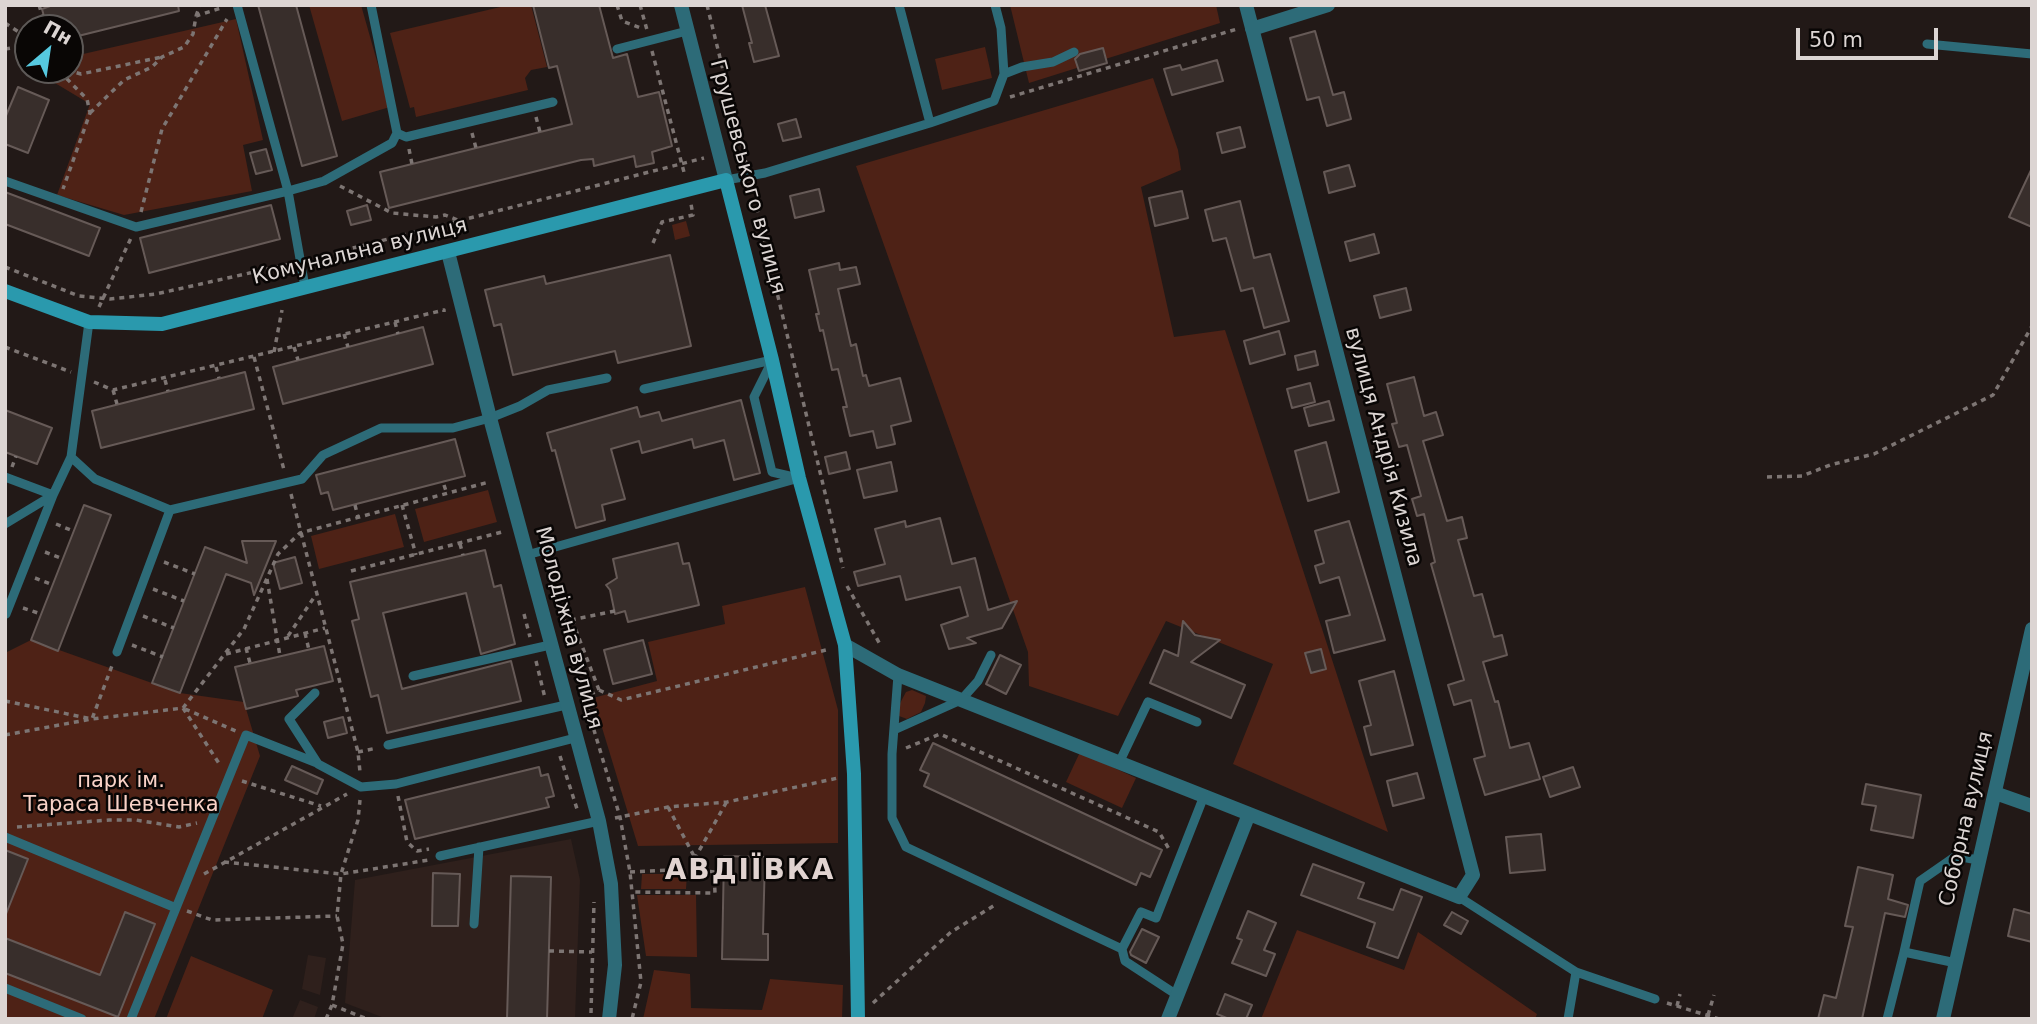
<!DOCTYPE html>
<meta charset="utf-8">
<style>
body{margin:0}
#map{position:relative;width:2037px;height:1024px;overflow:hidden;background:#221917;font-family:"DejaVu Sans",sans-serif}
canvas{display:block}
.frame{position:absolute;inset:0;border:7px solid #dcd5d3;pointer-events:none}
.north{position:absolute;left:14px;top:14px;width:70px;height:70px;box-sizing:border-box;background:#090605;border:2px solid #5d5957;border-radius:50%;rotate:29deg;font-size:19px;font-weight:700;line-height:28px;text-align:center;color:#dcd5d3}
.north::after{content:'';display:block;margin:auto;width:24px;height:32px;background:#56c9e0;clip-path:polygon(50% 0,100% 100%,50% 72%,0 100%)}
.scale{position:absolute;left:1796px;top:28px;width:142px;height:32px;box-sizing:border-box;border:4px solid #dcd5d3;border-top:0;padding-left:9px;font-size:21px;line-height:24px;white-space:nowrap;color:#dcd5d3;-webkit-text-stroke:5px #090605;paint-order:stroke}
</style>
<div id="map">
<canvas width="2037" height="1024"></canvas>
<div class="frame"></div>
<div class="north">Пн</div>
<div class="scale">50 m</div>
</div>
<script>
const g = document.querySelector('canvas').getContext('2d');
g.lineJoin = 'round';
function paint(path, color) { g.fillStyle = color; g.fill(path, 'evenodd'); }
const toPath = rows => new Path2D(rows.map(r => 'M' + r).join(''));
function strokePath(path, color, width, dash) { g.strokeStyle = color; g.lineWidth = width; g.lineCap = dash ? 'butt' : 'round'; g.setLineDash(dash || []); g.stroke(path); }
function drawText(font, color, halo, rows, align = 'center') {
  g.font = font + ' "DejaVu Sans",sans-serif'; g.lineWidth = 5; g.setLineDash([]); g.textBaseline = 'middle'; g.strokeStyle = halo; g.fillStyle = color; for (const [text, x, y, turn = 0] of rows) {
    g.save(); g.translate(x, y); g.rotate((+turn || 0) * Math.PI / 180); g.textAlign = isNaN(turn) ? turn : align; if (halo) g.strokeText(text, 0, 0); g.fillText(text, 0, 0); g.restore();
  }
}
paint(toPath([
 [571,839,580,880,575,1019,387,1019,345,1003,355,880],
 [308,955,326,958,320,995,302,989],
 [300,1000,318,1007,314,1019,292,1019]
]), '#2f201c');
paint(toPath([
 [309,5,361,5,390,107,342,121],
 [509,5,531,5,547,67,531,70,525,78,528,90,416,117,414,107,410,108,390,33],
 [1010,5,1216,5,1220,23,1029,83],
 [236,19,263,140,243,145,252,191,124,215,57,195,90,104,50,80,48,70,70,70,70,57],
 [985,47,992,78,942,90,935,59],
 [1153,78,1178,150,1181,170,1141,187,1174,337,1225,330,1388,832,1233,764,1273,664,1166,621,1118,716,1029,686,1028,652,856,166],
 [686,221,690,236,675,240,672,225],
 [488,490,497,522,424,542,415,509],
 [395,514,404,547,319,569,311,536],
 [805,587,838,710,838,843,638,846,593,698,657,681,648,642,725,624,722,606],
 [31,640,180,693,244,702,260,756,154,1019,5,1019,5,653],
 [912,690,926,696,925,703,921,712,907,719,899,716,898,707,906,692],
 [1080,752,1136,778,1122,808,1066,782],
 [642,874,687,874,686,889,641,889],
 [637,895,696,895,697,957,646,956],
 [1297,930,1404,970,1418,932,1537,1014,1535,1019,1261,1019],
 [191,956,273,990,262,1019,166,1019],
 [654,970,690,974,691,1008,762,1010,770,979,843,985,842,1019,643,1019]
]), '#4e2216');
const building = toPath([
 [53,5,178,5,179,11,70,38,70,28,47,28,42,9,53,5],
 [258,5,296,5,337,156,302,166,258,5],
 [533,5,599,5,613,58,627,54,638,97,659,92,672,146,652,152,654,163,636,167,634,156,594,166,593,159,581,160,389,208,380,172,572,124,557,66,549,68,533,5],
 [742,5,765,5,779,56,754,62,749,43,752,43,742,5],
 [1315,31,1333,95,1344,92,1351,119,1327,126,1319,97,1307,100,1290,38,1315,31],
 [1103,48,1107,63,1079,71,1075,59,1080,54,1103,48],
 [1217,60,1223,81,1172,95,1164,69,1180,65,1182,70,1217,60],
 [18,87,49,100,28,153,5,144,5,118,18,87],
 [796,119,801,137,783,141,778,124,796,119],
 [1240,127,1245,147,1222,153,1217,133,1240,127],
 [266,149,272,170,256,174,250,153,266,149],
 [1349,165,1355,186,1329,193,1324,172,1349,165],
 [2032,168,2032,227,2009,217,2032,168],
 [819,189,824,211,795,218,790,196,819,189],
 [1182,191,1188,218,1155,226,1149,198,1182,191],
 [5,192,100,228,89,256,5,224,5,192],
 [1240,201,1254,258,1270,254,1289,321,1264,328,1253,288,1241,291,1226,238,1213,241,1205,210,1240,201],
 [271,205,280,239,149,273,140,238,271,205],
 [367,205,371,220,351,225,347,211,367,205],
 [1374,234,1379,253,1350,261,1345,242,1374,234],
 [670,255,691,346,618,363,615,351,513,375,501,324,494,326,485,290,544,276,546,284,670,255],
 [839,263,840,270,856,267,860,284,838,289,851,346,856,344,863,376,866,375,869,386,900,378,911,421,891,426,895,444,877,448,873,431,850,436,843,407,847,407,838,369,832,370,823,330,820,331,816,314,819,314,809,270,839,263],
 [1406,288,1411,310,1380,318,1374,296,1406,288],
 [423,327,433,364,283,404,273,367,423,327],
 [1279,331,1285,354,1250,364,1244,341,1279,331],
 [1315,351,1318,365,1298,370,1295,356,1315,351],
 [245,372,254,409,101,448,92,411,245,372],
 [1414,377,1424,416,1436,412,1443,435,1423,441,1447,521,1462,517,1467,538,1458,540,1474,596,1482,594,1494,637,1502,635,1507,655,1483,662,1495,702,1498,701,1510,748,1529,743,1540,779,1485,795,1474,759,1485,756,1471,700,1454,705,1448,685,1464,680,1431,564,1435,562,1424,514,1417,516,1412,499,1421,496,1407,445,1399,447,1392,424,1397,423,1387,384,1414,377],
 [1310,383,1315,402,1292,408,1287,389,1310,383],
 [741,400,760,473,734,480,724,440,694,448,692,439,642,453,639,441,611,449,625,499,602,505,605,520,576,528,555,450,552,451,547,433,637,407,640,417,659,412,662,421,741,400],
 [1329,401,1334,420,1309,426,1304,408,1329,401],
 [5,410,52,428,37,464,5,452,5,410],
 [455,439,465,476,333,510,328,492,321,494,316,475,455,439],
 [1326,442,1339,492,1308,501,1295,451,1326,442],
 [846,452,850,469,829,474,825,457,846,452],
 [891,462,897,491,864,498,857,470,891,462],
 [84,505,111,515,58,651,31,640,84,505],
 [940,518,952,564,975,558,988,610,1017,601,1002,628,967,638,976,643,949,649,941,625,968,616,960,587,906,600,900,576,858,586,854,572,885,564,875,529,905,521,906,527,940,518],
 [1349,521,1385,640,1334,653,1326,621,1350,615,1339,577,1320,583,1315,566,1324,563,1315,531,1349,521],
 [242,541,276,541,254,595,251,583,226,574,180,693,152,683,205,547,247,563,242,541],
 [678,543,683,564,689,563,699,605,628,622,625,611,615,614,610,590,606,585,617,578,613,559,678,543],
 [485,550,494,587,501,585,515,644,481,654,466,593,383,613,402,689,511,661,521,701,387,733,378,695,371,697,352,621,359,619,350,582,485,550],
 [295,557,302,583,280,589,273,563,295,557],
 [1183,621,1195,635,1220,640,1191,662,1245,685,1231,718,1150,683,1164,650,1178,656,1183,621],
 [643,640,652,674,613,684,604,650,643,640],
 [324,646,333,681,296,690,298,696,246,709,235,667,324,646],
 [1321,649,1326,669,1311,673,1305,653,1321,649],
 [1000,655,1021,665,1006,694,986,684,1000,655],
 [1394,671,1413,745,1371,755,1364,727,1371,725,1359,681,1394,671],
 [343,717,347,733,328,738,324,722,343,717],
 [933,743,1162,850,1150,877,1141,873,1136,885,924,786,929,774,920,770,933,743],
 [292,766,323,780,317,794,285,780,292,766],
 [539,767,541,776,548,774,554,796,546,798,549,807,415,839,405,800,539,767],
 [1573,767,1580,787,1550,797,1543,777,1573,767],
 [1417,773,1424,798,1393,806,1387,781,1417,773],
 [1866,784,1921,795,1913,838,1871,830,1876,806,1862,804,1866,784],
 [1541,834,1545,870,1510,873,1506,837,1541,834],
 [5,850,28,859,6,914,5,914,5,850],
 [724,856,765,857,763,934,768,934,768,960,722,959,724,856],
 [1313,864,1364,883,1358,898,1393,910,1401,889,1422,897,1398,958,1367,947,1375,923,1301,895,1313,864],
 [1858,867,1893,875,1888,899,1908,905,1905,917,1885,913,1862,1019,1818,1019,1824,995,1836,998,1853,927,1845,926,1858,867],
 [433,873,460,874,458,926,432,926,433,873],
 [511,876,551,877,547,1019,507,1019,511,876],
 [2014,909,2032,914,2032,942,2008,936,2014,909],
 [1248,911,1276,923,1264,950,1275,954,1266,976,1232,963,1242,940,1237,938,1248,911],
 [125,912,155,924,118,1017,5,973,5,938,100,975,125,912],
 [1452,912,1468,921,1461,934,1444,925,1452,912],
 [1142,929,1159,937,1146,963,1131,955,1130,952,1142,929],
 [1225,994,1252,1005,1246,1019,1229,1019,1217,1014,1225,994]
]);
paint(building, '#382e2b');
strokePath(building, '#665a57', 2);
strokePath(toPath([
 [39,5,46,28],
 [617,5,622,21,641,28],
 [640,5,647,30],
 [707,5,746,163],
 [196,16,200,5],
 [5,23,28,38],
 [5,49,28,46],
 [652,51,685,176],
 [62,70,64,76,87,99,90,113,63,189],
 [67,70,81,74,162,57],
 [1010,97,1237,29],
 [90,113,124,80,152,67,162,57,184,47,193,34,196,16,224,7],
 [536,117,540,132],
 [472,133,476,148],
 [409,149,412,164],
 [340,186,392,213,436,217,445,215,460,221],
 [752,188,843,568],
 [141,212,162,129,227,19],
 [653,243,662,222,693,215,691,204],
 [314,258,704,158],
 [5,267,79,296,110,299,156,294,290,264],
 [99,307,131,238],
 [395,322,398,334],
 [344,334,348,347],
 [5,347,71,372],
 [294,347,298,360],
 [274,352,282,310],
 [254,357,284,470],
 [216,367,219,378],
 [165,380,168,391],
 [94,382,113,390,444,310,444,312],
 [113,390,117,404],
 [12,467,16,456],
 [1767,477,1802,476,1830,465,1874,454,1993,395,2032,326],
 [444,485,447,494],
 [291,494,358,752,360,772],
 [355,505,358,517],
 [402,505,416,555],
 [56,524,73,531],
 [460,544,463,555],
 [45,552,63,559],
 [164,562,195,574],
 [351,571,502,532],
 [35,578,53,585],
 [267,579,280,656],
 [847,586,881,646],
 [153,589,184,601],
 [23,608,41,614],
 [524,614,530,637],
 [143,616,174,628],
 [572,620,599,690,581,699],
 [561,622,615,611],
 [305,633,309,650],
 [288,636,315,596],
 [132,645,163,657],
 [246,648,250,663],
 [226,654,325,628],
 [536,661,545,698],
 [599,690,621,700,830,649],
 [5,701,92,719,113,663],
 [183,708,220,765],
 [185,709,236,731],
 [588,710,620,817,630,872,641,982,632,1019],
 [5,735,92,719,183,708,244,629,278,554,300,533,489,482],
 [906,748,940,734,1159,832,1169,849],
 [358,752,377,748],
 [560,756,578,812],
 [242,781,321,806],
 [398,796,407,842,417,851,429,849],
 [668,807,695,858],
 [615,818,668,807,727,802,838,778],
 [17,827,109,820,136,820,179,827,197,823],
 [224,862,341,874,429,860],
 [694,869,695,858,726,803],
 [630,872,694,869,714,872,715,893,632,892],
 [204,874,347,794],
 [187,911,212,920,337,916],
 [549,951,592,952],
 [873,1003,951,932,995,905],
 [1667,1003,1719,1019],
 [332,1005,367,1019],
 [1677,1006,1680,994],
 [591,1013,594,902],
 [1708,1015,1714,995],
 [326,1019,332,1005,343,944,337,916,341,874,358,820,360,800]
]), '#7d7573', 3.5, [5, 5]);
strokePath(toPath([
 [899,5,930,123],
 [1927,44,2032,54],
 [617,49,687,31],
 [1004,74,1022,67,1053,62,1074,52],
 [397,133,406,137,553,102],
 [726,180,765,173,930,123,994,101,1004,74,1001,28,995,5],
 [5,181,136,227,288,191,237,5],
 [305,287,288,191,324,181,392,143,397,133,371,5],
 [772,361,754,397,772,472,798,478],
 [644,389,772,360],
 [71,457,95,479,170,510,117,652],
 [5,477,53,495],
 [170,510,302,479,323,455,381,428,453,428,490,418,520,406,548,390,607,378],
 [5,524,53,495],
 [527,555,799,478],
 [6,614,53,495,71,457,89,322],
 [898,675,892,754,892,818,906,847,1122,949,1141,912,1156,918,1204,796],
 [413,676,550,645],
 [315,693,289,719,318,764,361,787,396,784,575,738],
 [894,730,961,700,978,681,991,655],
 [388,745,566,705],
 [1119,763,1148,702,1197,722],
 [5,837,176,908,131,1019],
 [440,856,599,821],
 [1459,897,1576,972,1655,999],
 [176,908,246,735,317,763],
 [474,924,479,847],
 [1122,949,1125,961,1177,995],
 [1904,952,1920,881,1956,856,1978,860],
 [5,988,82,1019],
 [1568,1019,1576,972],
 [1887,1019,1904,952,1956,963]
]), '#2d6b78', 9);
strokePath(toPath([
 [1252,29,1328,5],
 [448,252,490,418,599,821,611,884,615,965,609,1019],
 [845,645,898,675,1459,897,1473,875,1246,5],
 [1995,793,2032,806],
 [1168,1019,1249,814],
 [1943,1019,2032,629]
]), '#2d6b78', 14);
strokePath(toPath([
 [681,5,726,180]
]), '#2d6b78', 14);
strokePath(toPath([
 [5,291,89,322,162,324,726,180,772,360,799,478,845,645,854,774,858,1019]
]), '#2a99ad', 14);
drawText('21px', '#dcd5d3', '#090605', [
 ["Грушевського вулиця",747,177,75],
 ["Комунальна вулиця",360,252,-14],
 ["вулиця Андрія Кизила",1383,447,75],
 ["Молодіжна вулиця",568,628,75],
 ["Соборна вулиця",1967,819,-77]
]);
drawText('21px', '#f9d2c7', '#090605', [
 ["парк ім.",121,782],
 ["Тараса Шевченка",121,806]
]);
g.letterSpacing = '2px';
drawText('bold 28px', '#e1d3d0', '#090605', [
 ["АВДІЇВКА",750,872]
]);
g.letterSpacing = '0px';
</script>
